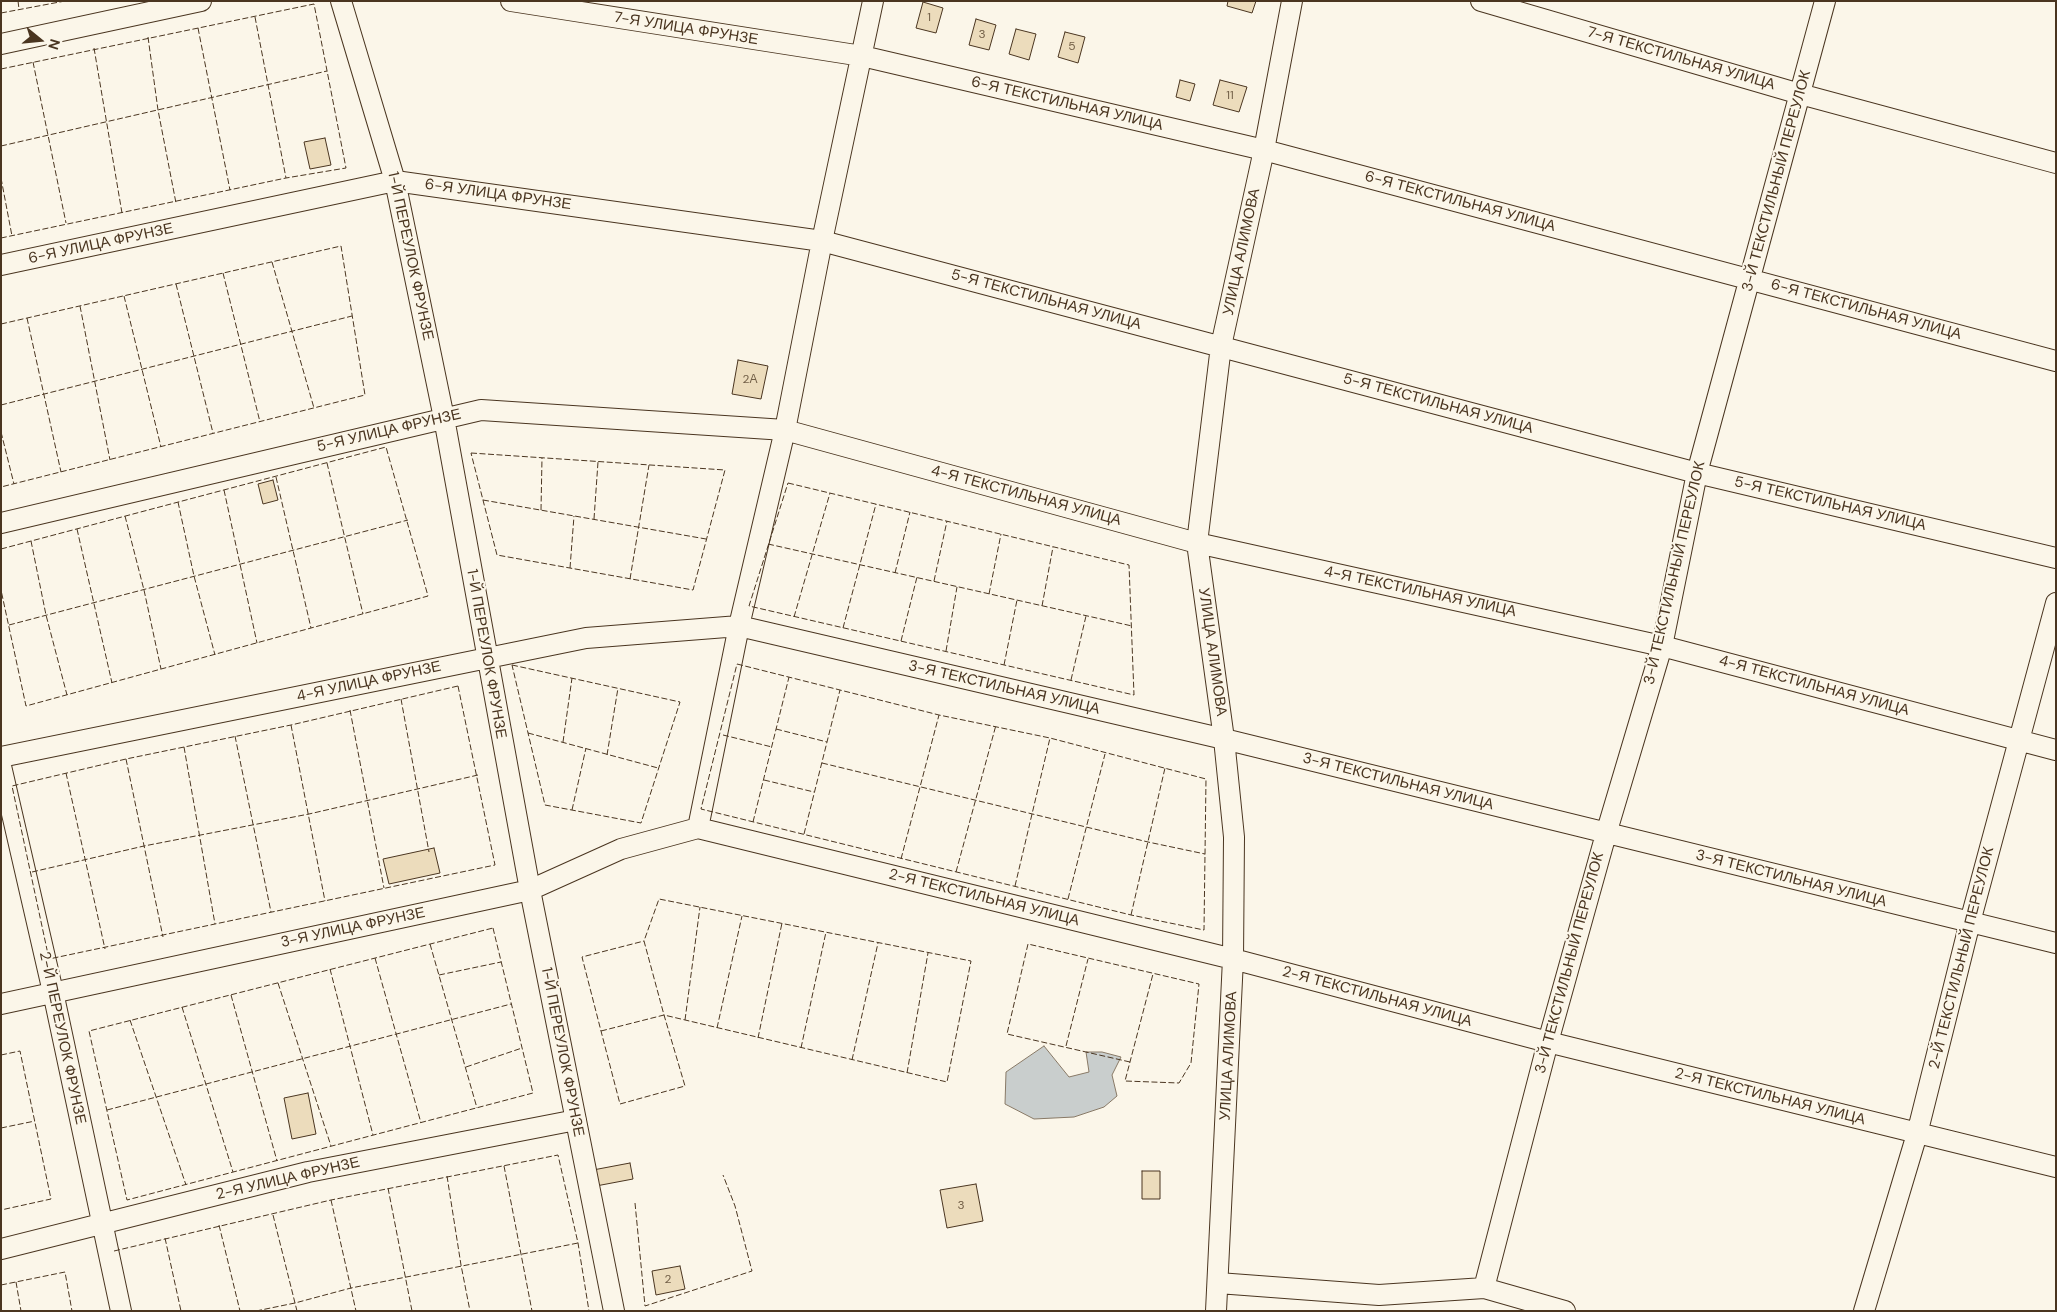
<!DOCTYPE html>
<meta charset="utf-8">
<style>
body{margin:0}
#map{position:relative;width:2057px;height:1312px;overflow:hidden;background:#fbf6e9;font-family:"DM Sans",sans-serif}
canvas{display:block}
.frame{position:absolute;inset:0;border:2px solid #4a3520;pointer-events:none}
.north{position:absolute;left:15px;top:15px;width:50px;height:50px;-webkit-text-stroke:4px #fbf6e9;paint-order:stroke;rotate:107deg;font-size:14px;font-weight:700;line-height:20px;text-align:center;color:#4a3520}
.north::after{content:'';display:block;margin:auto;width:18px;height:22px;background:#4a3520;clip-path:polygon(50% 0,100% 100%,50% 72%,0 100%)}
</style>
<div id="map">
<canvas width="2057" height="1312"></canvas>
<div class="frame"></div>
<div class="north">N</div>
</div>
<script>
const g = document.querySelector('canvas').getContext('2d');
g.lineJoin = 'round';
function paint(path, color) { g.fillStyle = color; g.fill(path, 'evenodd'); }
const toPath = rows => new Path2D(rows.map(r => 'M' + r).join(''));
function strokePath(path, color, width, dash) { g.strokeStyle = color; g.lineWidth = width; g.lineCap = dash ? 'butt' : 'round'; g.setLineDash(dash || []); g.stroke(path); }
function drawText(font, color, halo, rows, align = 'center') {
  g.font = font + ' "DM Sans",sans-serif'; g.lineWidth = 4; g.setLineDash([]); g.textBaseline = 'middle'; g.strokeStyle = halo; g.fillStyle = color; for (const [text, x, y, turn = 0] of rows) {
    g.save(); g.translate(x, y); g.rotate((+turn || 0) * Math.PI / 180); g.textAlign = isNaN(turn) ? turn : align; if (halo) g.strokeText(text, 0, 0); g.fillText(text, 0, 0); g.restore();
  }
}
const water = toPath([
 [1044,1046,1069,1077,1089,1072,1086,1052,1102,1052,1121,1057,1112,1075,1117,1096,1104,1107,1074,1117,1034,1119,1005,1104,1006,1072,1044,1046]
]);
paint(water, '#c9cecd');
strokePath(water, '#887966', 1);
const building = toPath([
 [1228,1,1256,1,1252,13,1227,6,1228,1],
 [923,2,943,8,936,33,916,28,923,2],
 [976,19,996,25,989,50,969,45,976,19],
 [1016,29,1036,34,1029,60,1009,54,1016,29],
 [1065,32,1085,37,1078,63,1058,57,1065,32],
 [1180,80,1195,84,1190,101,1176,97,1180,80],
 [1220,80,1247,87,1239,112,1213,105,1220,80],
 [325,138,331,165,310,169,304,142,325,138],
 [738,360,768,366,761,399,732,394,738,360],
 [273,480,278,500,263,504,258,484,273,480],
 [434,848,440,873,389,884,383,859,434,848],
 [308,1093,316,1134,292,1139,284,1098,308,1093],
 [630,1163,633,1179,596,1186,593,1170,630,1163],
 [1142,1171,1160,1171,1160,1199,1142,1199,1142,1171],
 [976,1184,983,1221,947,1228,940,1190,976,1184],
 [680,1266,685,1289,656,1295,652,1271,680,1266]
]);
paint(building, '#ecdcbc');
strokePath(building, '#4a3520', 1);
const minor = toPath([
 [341,1,395,181,444,418,530,890,614,1311],
 [511,1,862,56,1264,150,2056,361],
 [1481,1,1800,94,2056,163],
 [1,44,201,1],
 [1,265,395,181,822,241,1697,473,2056,558],
 [1,523,481,410,785,430,1197,543,1662,646,2056,750],
 [1,757,586,638,739,626,1224,739,2056,943],
 [1,766,53,992,121,1311],
 [698,828,739,626,785,430,822,241,873,1],
 [1,1004,530,890,621,849,698,828,1233,959,1548,1042,2056,1167],
 [1,1249,308,1172,576,1120],
 [1218,1283,1379,1295,1484,1288,1565,1311],
 [1484,1288,1548,1042,1606,834,1662,646,1697,473,1825,1],
 [1216,1311,1233,959,1234,837,1224,739,1197,543,1221,346,1264,150,1292,1],
 [1864,1311,1917,1134,1970,922,2056,603]
]);
strokePath(minor, '#4a3520', 22);
strokePath(minor, '#fbf6e9', 20);
strokePath(toPath([
 [18,1,19,9],
 [1,13,65,1],
 [255,17,286,178],
 [198,28,230,190],
 [148,37,158,110,176,203],
 [94,48,122,213],
 [33,62,66,223],
 [1,69,314,4,346,168,286,178,1,238],
 [1,146,327,71],
 [1,178,12,236],
 [272,262,314,408],
 [223,273,260,422],
 [176,284,213,433],
 [124,296,161,447],
 [80,306,110,460],
 [27,318,61,472],
 [1,324,341,246,365,395,1,487],
 [1,405,352,316],
 [1,432,14,484],
 [471,453,725,470,693,590,497,555,471,453],
 [327,463,363,614],
 [276,477,311,628],
 [788,483,1129,565,1134,695,749,606,788,483],
 [224,490,257,643],
 [483,500,706,539],
 [178,502,194,576,215,655],
 [541,510,542,458],
 [125,516,144,590,161,669],
 [594,519,598,462],
 [77,529,112,683],
 [31,541,46,615,67,695],
 [768,544,1132,626],
 [1,549,386,447,428,596,26,706,1,590],
 [570,568,574,516],
 [895,573,910,512],
 [630,579,649,465],
 [934,581,947,521],
 [989,594,1001,534],
 [1042,606,1053,547],
 [794,617,830,493],
 [9,625,408,520],
 [843,628,876,504],
 [901,641,917,577],
 [946,651,957,587],
 [737,664,939,715,1050,738,1206,779,1204,930,1131,915,701,809,737,664],
 [512,665,680,702,641,823,545,805,512,665],
 [1004,665,1017,600],
 [1071,680,1086,616],
 [458,686,495,865,49,959,12,786,126,759,291,725,458,686],
 [401,699,429,852],
 [350,710,384,888],
 [291,725,325,901],
 [776,729,827,742],
 [528,733,658,768],
 [723,735,772,747],
 [235,736,271,912],
 [563,742,572,678],
 [184,747,215,924],
 [607,755,618,688],
 [126,759,163,937],
 [822,763,1148,842,1205,854],
 [66,773,105,949],
 [764,780,814,792],
 [572,810,586,748],
 [753,822,789,677],
 [804,834,840,690],
 [901,859,939,715],
 [32,872,144,846,309,814,478,775],
 [956,872,996,725],
 [1015,886,1050,738],
 [1068,899,1105,754],
 [1131,915,1165,768],
 [493,928,533,1093,127,1200,89,1031,493,928],
 [430,944,477,1108],
 [375,958,421,1123],
 [330,969,373,1135],
 [439,975,501,962],
 [278,983,331,1146],
 [231,995,277,1161],
 [182,1007,233,1172],
 [130,1020,186,1185],
 [685,1020,700,907],
 [717,1028,742,916],
 [601,1031,664,1015,947,1082,971,961,659,899,644,941,664,1015,685,1086,620,1104,601,1031,582,957,644,941],
 [758,1038,782,923],
 [1066,1046,1088,959],
 [801,1048,826,932],
 [1,1055,20,1051,51,1199,1,1210],
 [852,1060,878,943],
 [1130,1062,1007,1034,1028,944,1199,984,1191,1063,1179,1083,1125,1081,1153,974],
 [466,1067,522,1048],
 [907,1073,928,953],
 [107,1110,511,1004],
 [1,1128,35,1121],
 [504,1166,532,1311],
 [447,1176,461,1265,470,1311],
 [388,1188,412,1311],
 [331,1200,356,1311],
 [635,1203,645,1306,752,1271,735,1206,723,1175],
 [273,1215,297,1311],
 [219,1225,240,1311],
 [165,1238,181,1311],
 [114,1251,331,1200,558,1155,578,1243,589,1311],
 [16,1282,21,1311],
 [1,1285,65,1272,72,1311],
 [256,1311,295,1303,351,1288,578,1243]
]), '#4a3520', 1, [6, 2.5]);
drawText('12px', '#725f47', null, [
 ["1",929,18],
 ["3",982,35],
 ["5",1072,47],
 ["11",1230,96],
 ["2А",750,380],
 ["3",961,1206],
 ["2",668,1280]
]);
drawText('15px', '#4a3520', '#fbf6e9', [
 ["7-Я УЛИЦА ФРУНЗЕ",686,29,9],
 ["7-Я ТЕКСТИЛЬНАЯ УЛИЦА",1681,59,16],
 ["6-Я ТЕКСТИЛЬНАЯ УЛИЦА",1067,104,13],
 ["3-Й ТЕКСТИЛЬНЫЙ ПЕРЕУЛОК",1777,181,-75],
 ["6-Я УЛИЦА ФРУНЗЕ",498,195,8],
 ["6-Я ТЕКСТИЛЬНАЯ УЛИЦА",1460,202,15],
 ["6-Я УЛИЦА ФРУНЗЕ",101,244,-12],
 ["УЛИЦА АЛИМОВА",1242,252,-78],
 ["1-Й ПЕРЕУЛОК ФРУНЗЕ",410,256,78],
 ["5-Я ТЕКСТИЛЬНАЯ УЛИЦА",1046,300,15],
 ["6-Я ТЕКСТИЛЬНАЯ УЛИЦА",1866,310,15],
 ["5-Я ТЕКСТИЛЬНАЯ УЛИЦА",1438,404,15],
 ["5-Я УЛИЦА ФРУНЗЕ",389,431,-13],
 ["4-Я ТЕКСТИЛЬНАЯ УЛИЦА",1026,496,15],
 ["5-Я ТЕКСТИЛЬНАЯ УЛИЦА",1830,504,13],
 ["3-Й ТЕКСТИЛЬНЫЙ ПЕРЕУЛОК",1675,573,-77],
 ["4-Я ТЕКСТИЛЬНАЯ УЛИЦА",1420,592,12],
 ["УЛИЦА АЛИМОВА",1212,652,82],
 ["1-Й ПЕРЕУЛОК ФРУНЗЕ",486,654,80],
 ["4-Я УЛИЦА ФРУНЗЕ",369,682,-12],
 ["4-Я ТЕКСТИЛЬНАЯ УЛИЦА",1814,686,15],
 ["3-Я ТЕКСТИЛЬНАЯ УЛИЦА",1004,688,13],
 ["3-Я ТЕКСТИЛЬНАЯ УЛИЦА",1398,782,14],
 ["3-Я ТЕКСТИЛЬНАЯ УЛИЦА",1791,879,14],
 ["2-Я ТЕКСТИЛЬНАЯ УЛИЦА",984,898,14],
 ["3-Я УЛИЦА ФРУНЗЕ",353,928,-12],
 ["2-Й ТЕКСТИЛЬНЫЙ ПЕРЕУЛОК",1962,958,-76],
 ["3-Й ТЕКСТИЛЬНЫЙ ПЕРЕУЛОК",1570,963,-75],
 ["2-Я ТЕКСТИЛЬНАЯ УЛИЦА",1377,997,15],
 ["2-Й ПЕРЕУЛОК ФРУНЗЕ",62,1038,78],
 ["1-Й ПЕРЕУЛОК ФРУНЗЕ",562,1052,79],
 ["УЛИЦА АЛИМОВА",1229,1056,-87],
 ["2-Я ТЕКСТИЛЬНАЯ УЛИЦА",1770,1097,14],
 ["2-Я УЛИЦА ФРУНЗЕ",288,1179,-13]
]);
</script>
